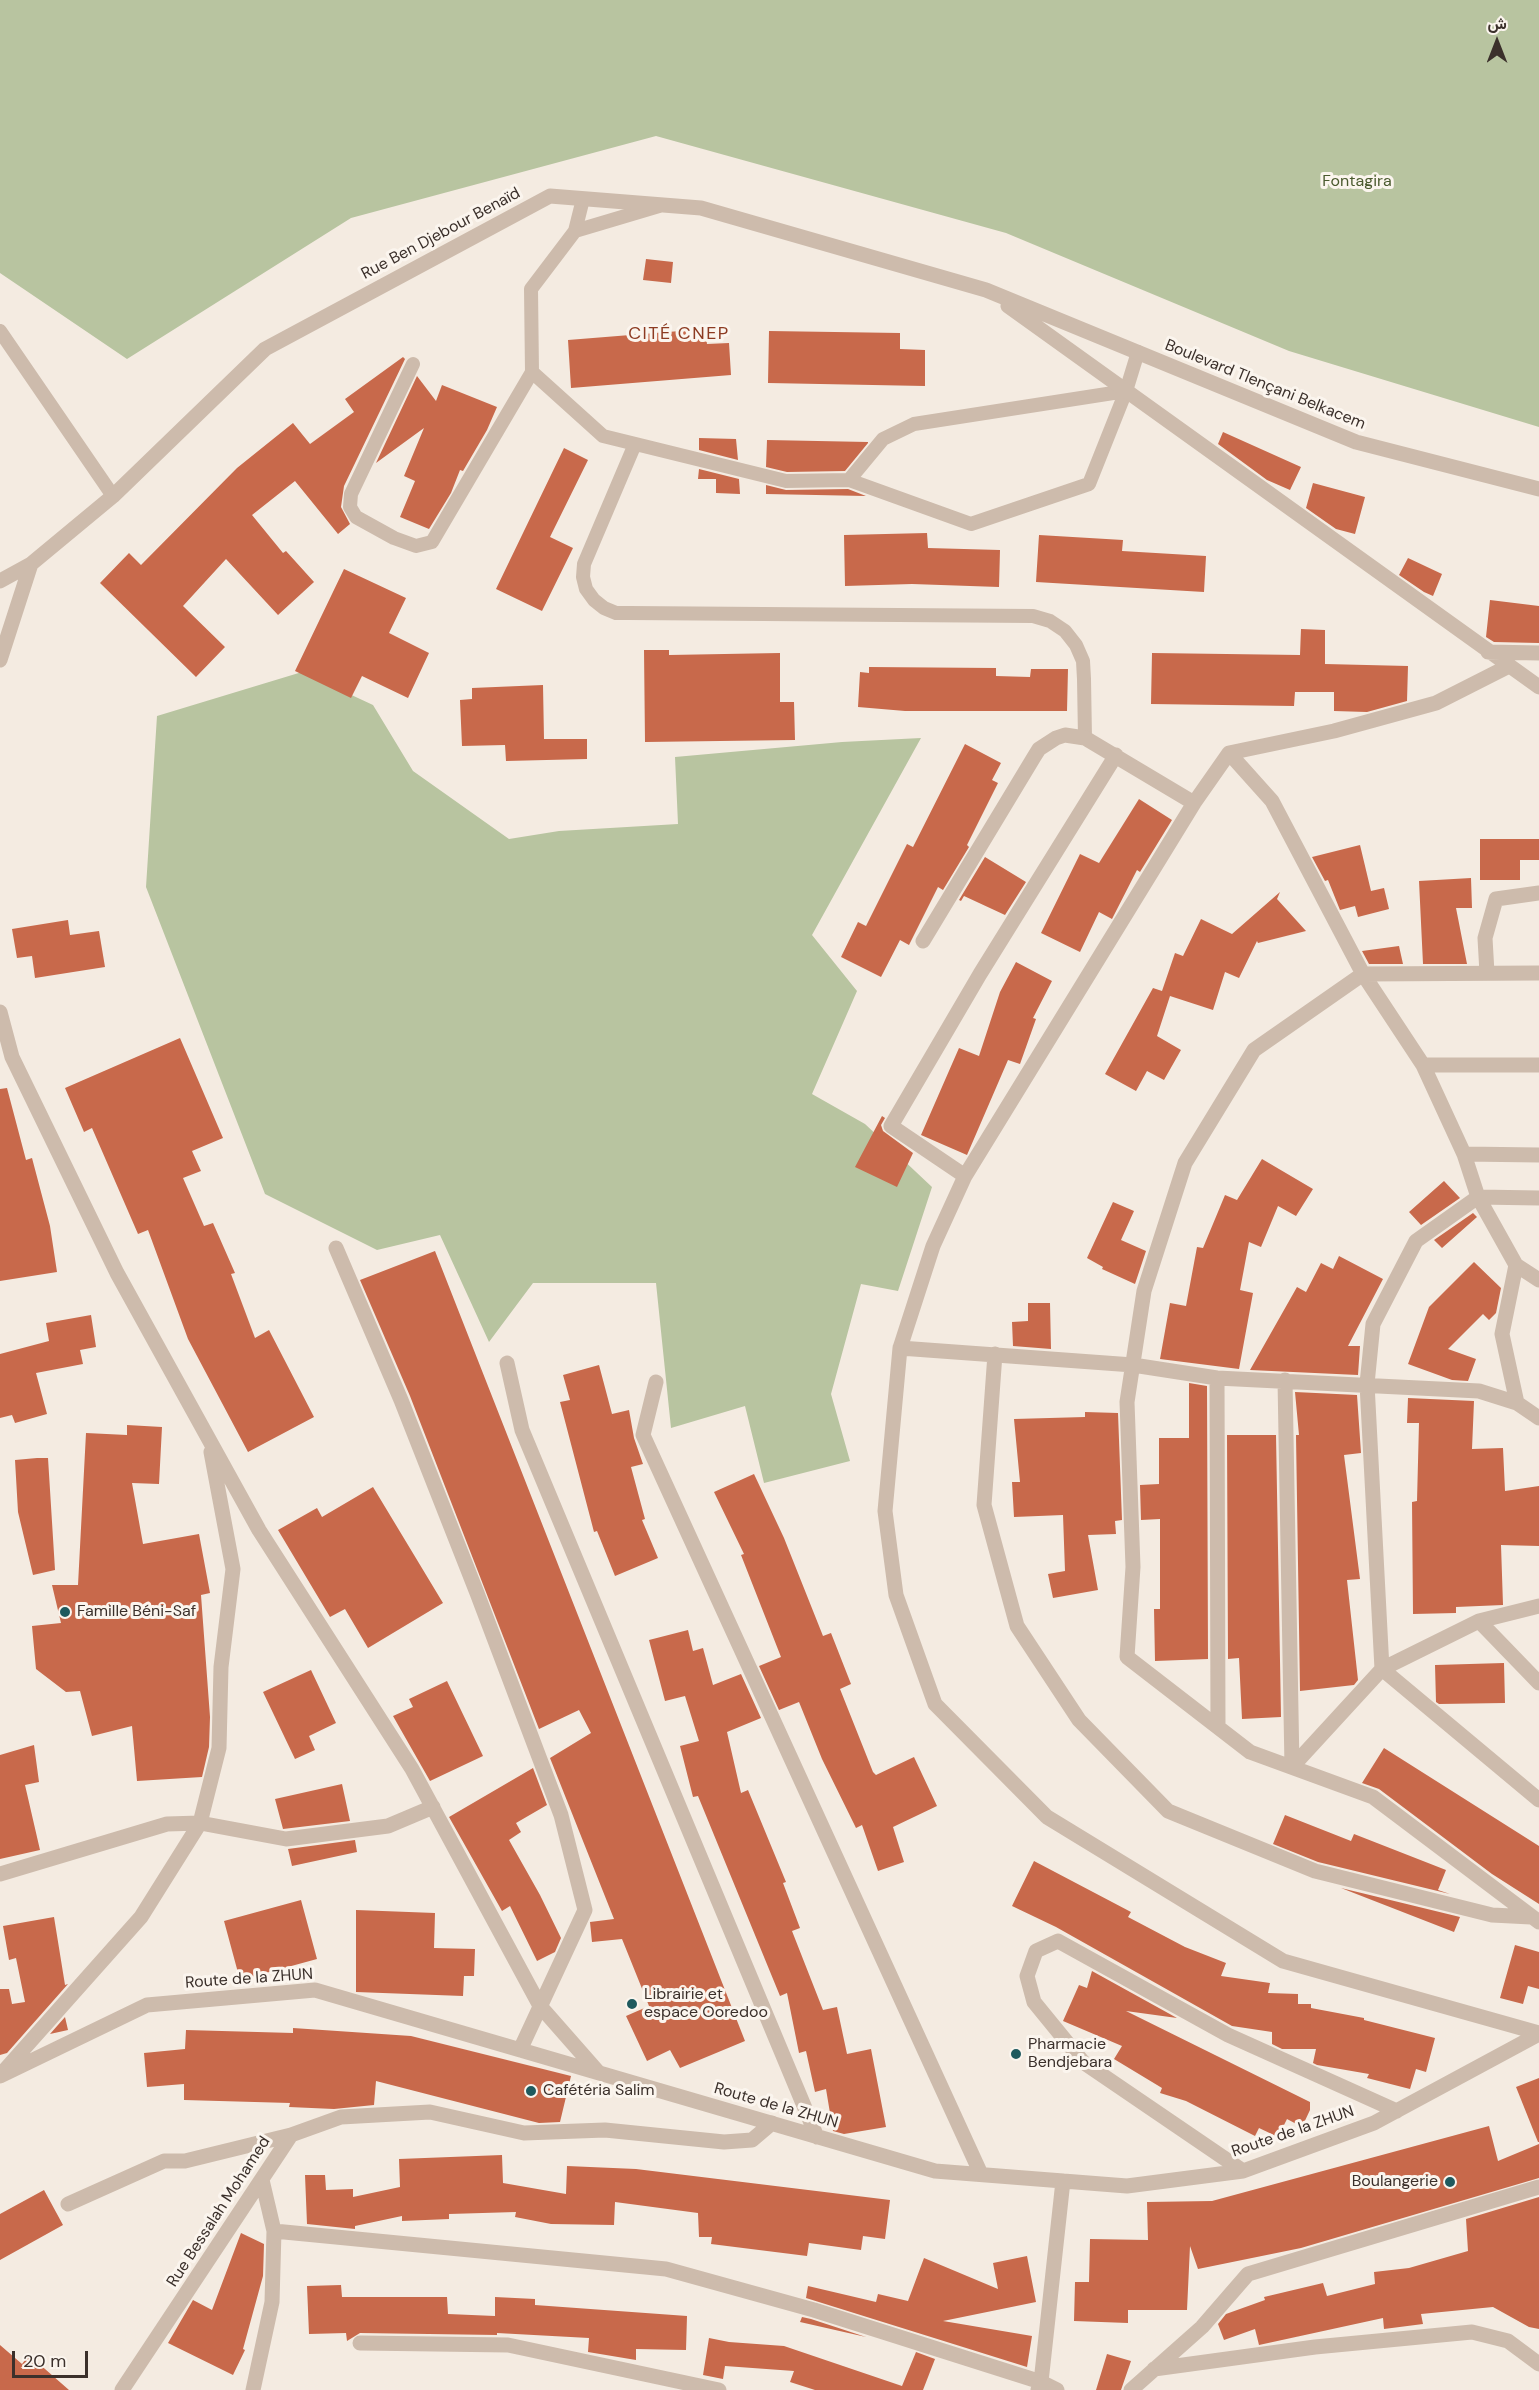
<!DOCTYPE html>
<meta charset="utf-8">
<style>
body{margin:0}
#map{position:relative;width:1539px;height:2390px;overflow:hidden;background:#f4ebe1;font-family:"DM Sans",Vazirmatn,sans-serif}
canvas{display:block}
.north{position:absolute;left:1467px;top:12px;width:60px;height:60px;-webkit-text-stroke:4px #fbf5ee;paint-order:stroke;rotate:0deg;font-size:16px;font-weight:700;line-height:24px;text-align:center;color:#3b302b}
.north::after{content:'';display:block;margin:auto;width:21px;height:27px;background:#3b302b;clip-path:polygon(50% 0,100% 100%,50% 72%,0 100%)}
.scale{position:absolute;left:12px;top:2351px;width:76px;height:27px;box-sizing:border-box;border:3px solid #3b302b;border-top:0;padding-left:8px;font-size:18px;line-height:21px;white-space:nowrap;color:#3b302b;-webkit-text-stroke:4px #fbf5ee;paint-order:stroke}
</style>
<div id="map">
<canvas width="1539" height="2390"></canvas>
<div class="north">ش</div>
<div class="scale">20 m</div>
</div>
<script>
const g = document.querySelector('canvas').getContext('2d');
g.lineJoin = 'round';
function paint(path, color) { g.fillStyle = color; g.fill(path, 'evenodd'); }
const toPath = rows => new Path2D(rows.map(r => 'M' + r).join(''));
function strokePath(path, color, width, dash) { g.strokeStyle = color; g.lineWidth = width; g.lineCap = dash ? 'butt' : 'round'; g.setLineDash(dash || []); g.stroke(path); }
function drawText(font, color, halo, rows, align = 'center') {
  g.font = font + ' "DM Sans",sans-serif'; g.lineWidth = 6; g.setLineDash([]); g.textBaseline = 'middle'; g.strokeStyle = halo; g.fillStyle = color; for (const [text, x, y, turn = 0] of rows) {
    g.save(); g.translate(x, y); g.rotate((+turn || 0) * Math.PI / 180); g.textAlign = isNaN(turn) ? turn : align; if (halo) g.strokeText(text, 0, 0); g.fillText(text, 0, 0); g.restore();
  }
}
paint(toPath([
 [0,0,1539,0,1539,427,1289,351,1006,233,656,136,351,218,127,359,0,273],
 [302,672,373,705,413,771,509,839,559,831,678,824,675,757,842,742,921,738,812,935,857,991,812,1094,865,1124,932,1187,898,1291,861,1284,831,1394,850,1461,764,1483,745,1406,671,1428,656,1283,533,1283,489,1342,440,1235,377,1250,265,1194,146,887,157,716]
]), '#b8c4a0');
paint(toPath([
 [646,259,673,262,671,283,643,280],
 [705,329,707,344,729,343,731,375,571,388,568,340],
 [769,331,900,333,900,349,925,350,925,386,768,383],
 [403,357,405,359,344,486,341,507,350,524,338,534,295,481,252,515,283,553,286,551,314,582,278,615,226,559,183,606,225,647,196,677,100,583,129,553,141,565,237,468,293,423,310,444,354,412,345,399],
 [417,376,436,401,442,385,497,407,487,430,463,471,460,470,451,493,429,529,400,517,415,481,404,476,424,428,376,463],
 [1223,432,1301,467,1290,490,1267,480,1218,444],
 [699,438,736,439,738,460,699,450],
 [767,440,868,442,868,443,845,471,787,472,766,467],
 [564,448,588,460,550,537,573,548,542,611,496,589],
 [699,469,739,479,740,494,716,493,716,479,698,479],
 [1313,483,1365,497,1355,534,1336,529,1306,508],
 [766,485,786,490,848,489,866,496,766,494],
 [927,533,928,548,1000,550,999,587,912,584,845,586,844,535],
 [1039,535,1123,540,1122,551,1206,556,1204,592,1036,582],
 [1408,558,1442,574,1433,596,1424,592,1399,575],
 [344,569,406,598,389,633,429,653,408,698,362,676,351,698,295,671],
 [1490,600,1539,606,1539,643,1494,642,1486,637],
 [1301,629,1325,630,1325,664,1408,666,1407,701,1367,712,1334,711,1334,692,1295,692,1294,706,1151,704,1152,653,1300,655],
 [644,650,669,650,669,655,780,653,780,702,794,702,795,740,645,742],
 [869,667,996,668,996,676,1030,677,1031,669,1068,669,1067,711,905,711,858,707,860,672,869,673],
 [543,685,544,739,587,739,587,759,506,761,505,745,462,746,460,700,472,699,472,688],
 [965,744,1001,763,992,780,998,783,967,845,969,847,943,890,938,887,909,945,900,940,881,977,841,957,858,922,866,926,907,844,913,847],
 [1139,799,1172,820,1140,872,1137,870,1112,919,1099,912,1080,952,1041,933,1080,854,1099,863],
 [1480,839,1539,839,1539,860,1520,860,1520,880,1480,880],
 [1360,845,1371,891,1384,888,1389,909,1358,917,1355,906,1340,910,1328,880,1325,881,1312,857],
 [985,857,1026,882,1005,915,964,896,961,901,959,900],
 [1471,878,1472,908,1456,908,1467,964,1423,964,1419,881],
 [1280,892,1277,899,1306,931,1258,943,1257,941,1239,978,1225,972,1213,1010,1170,996,1157,1036,1181,1050,1164,1080,1147,1071,1136,1091,1105,1074,1153,988,1162,991,1175,953,1183,956,1201,919,1232,934],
 [68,920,70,935,99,931,105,967,35,978,32,956,17,958,12,929],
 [1399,946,1403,964,1369,964,1362,951],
 [1016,962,1052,981,1033,1018,1036,1019,1020,1064,1008,1060,967,1155,921,1135,959,1048,979,1056,1000,992],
 [180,1038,223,1138,192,1151,201,1171,183,1178,204,1226,213,1223,235,1273,231,1274,255,1338,269,1330,314,1417,248,1452,188,1339,148,1230,138,1234,92,1128,84,1132,65,1088],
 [7,1088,26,1160,32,1158,50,1226,57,1272,0,1281,0,1089],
 [882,1116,885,1118,881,1125,883,1131,913,1153,897,1187,855,1167],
 [1262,1159,1313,1189,1296,1216,1278,1206,1261,1247,1249,1242,1240,1290,1253,1293,1239,1369,1160,1359,1170,1303,1186,1306,1197,1247,1203,1248,1225,1195,1237,1200],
 [1444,1181,1460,1198,1421,1225,1409,1212],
 [1113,1202,1134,1211,1121,1240,1146,1251,1135,1284,1102,1269,1103,1267,1087,1258],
 [1473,1213,1477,1217,1442,1248,1434,1240],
 [435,1251,745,2041,680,2068,670,2050,647,2061,626,2016,649,2006,622,1939,592,1942,590,1922,614,1919,550,1758,591,1733,579,1710,539,1729,410,1396,360,1280],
 [1339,1256,1383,1279,1348,1346,1360,1346,1358,1375,1250,1370,1297,1287,1306,1292,1321,1263,1333,1269],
 [1474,1262,1501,1288,1496,1313,1489,1320,1483,1314,1448,1349,1476,1359,1468,1381,1452,1380,1408,1364,1429,1307],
 [1028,1303,1050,1303,1051,1349,1013,1346,1012,1322,1028,1321],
 [91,1315,96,1347,80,1350,83,1364,36,1373,47,1414,15,1423,12,1415,0,1418,0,1354,49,1341,46,1323],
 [599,1365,612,1414,629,1410,634,1438,643,1464,631,1467,645,1519,642,1520,658,1558,615,1576,597,1531,594,1532,560,1402,570,1400,563,1375],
 [1189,1383,1207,1386,1208,1659,1155,1661,1154,1609,1160,1609,1160,1519,1141,1520,1140,1485,1159,1484,1159,1438,1189,1438],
 [1295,1392,1357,1395,1361,1453,1344,1455,1360,1579,1347,1580,1358,1680,1354,1685,1300,1691,1296,1435,1299,1435],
 [1408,1398,1474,1401,1472,1449,1503,1448,1505,1491,1539,1486,1539,1546,1501,1545,1503,1605,1456,1607,1456,1613,1413,1614,1412,1502,1417,1501,1419,1423,1407,1423],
 [1085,1412,1118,1413,1122,1520,1115,1521,1116,1534,1088,1535,1098,1590,1053,1598,1048,1574,1065,1571,1063,1515,1014,1517,1012,1482,1020,1482,1014,1419,1085,1417],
 [127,1425,162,1427,159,1484,132,1483,143,1544,199,1534,210,1593,201,1595,210,1717,209,1747,202,1777,137,1781,132,1726,92,1736,80,1691,66,1692,36,1669,32,1626,61,1623,52,1585,78,1585,86,1433,127,1435],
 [1227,1435,1276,1435,1281,1717,1242,1719,1239,1658,1228,1659],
 [37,1458,48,1458,55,1570,33,1575,18,1512,15,1460],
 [754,1474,784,1538,823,1636,831,1633,851,1684,840,1689,873,1772,876,1775,914,1757,937,1806,893,1827,904,1862,878,1871,862,1825,856,1828,822,1759,799,1702,779,1710,759,1666,781,1657,741,1555,744,1554,714,1492],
 [373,1487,443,1603,368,1648,345,1609,330,1617,278,1530,317,1508,322,1517],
 [688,1630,693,1651,703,1648,713,1685,741,1674,761,1718,727,1732,741,1793,748,1790,786,1882,783,1883,800,1928,792,1931,823,2010,837,2007,847,2054,871,2049,886,2127,844,2134,833,2131,826,2089,815,2092,806,2051,799,2053,787,1993,780,1996,698,1796,693,1797,680,1746,699,1741,685,1696,665,1701,649,1640],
 [1504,1663,1505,1703,1439,1704,1436,1702,1435,1665],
 [311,1670,336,1723,309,1736,315,1750,295,1759,263,1692],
 [447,1681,483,1756,430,1781,393,1716,413,1707,409,1699],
 [34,1745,39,1782,25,1785,40,1850,0,1859,0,1755],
 [1384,1748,1539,1846,1539,1904,1492,1874,1379,1789,1362,1783],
 [533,1768,547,1805,516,1823,521,1832,509,1840,540,1895,561,1938,555,1952,537,1961,510,1906,502,1911,449,1817],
 [342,1784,350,1821,283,1829,275,1799],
 [1285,1815,1351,1841,1354,1834,1446,1870,1438,1890,1450,1894,1318,1862,1273,1844],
 [355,1840,357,1852,292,1866,288,1849],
 [1034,1861,1131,1912,1128,1917,1185,1947,1226,1963,1221,1976,1270,1983,1268,1993,1298,1994,1298,2004,1311,2004,1311,2008,1364,2018,1364,2020,1435,2038,1426,2072,1416,2069,1410,2089,1367,2078,1369,2074,1317,2065,1313,2063,1316,2049,1282,2049,1272,2044,1272,2032,1232,2026,1056,1927,1012,1906],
 [1341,1888,1460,1917,1454,1932],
 [301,1900,317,1959,240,1980,224,1921],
 [356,1910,435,1913,434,1948,475,1949,474,1976,464,1976,463,1996,356,1992],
 [54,1917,65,1985,68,1984,7,2053,0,2055,0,1989,9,1989,12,2004,25,2002,16,1958,9,1960,3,1926],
 [1515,1945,1539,1952,1539,1989,1528,1986,1523,2004,1500,1998],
 [1092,1971,1177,2018,1126,2011,1310,2102,1310,2110,1302,2127,1287,2119,1278,2137,1259,2128,1255,2136,1186,2101,1160,2093,1162,2088,1114,2059,1122,2046,1063,2021,1079,1985,1087,1988],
 [65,2017,68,2030,50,2034],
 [293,2028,411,2036,571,2076,560,2122,539,2123,376,2081,374,2105,334,2109,289,2107,290,2103,184,2100,184,2084,147,2087,144,2053,185,2049,186,2030,293,2033],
 [1539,2078,1539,2142,1538,2142,1516,2087],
 [1489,2126,1498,2161,1539,2144,1539,2178,1301,2248,1198,2269,1190,2246,1187,2310,1128,2310,1128,2323,1074,2321,1075,2282,1089,2282,1090,2239,1148,2240,1147,2202,1212,2201],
 [502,2155,503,2183,566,2194,567,2166,636,2169,890,2200,885,2239,863,2236,861,2250,809,2243,807,2256,711,2244,712,2237,699,2237,698,2213,615,2202,614,2225,551,2224,515,2217,516,2212,449,2214,449,2219,402,2221,402,2216,355,2226,355,2229,307,2224,305,2175,325,2175,326,2190,353,2189,353,2197,400,2187,399,2159],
 [44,2190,63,2225,0,2260,0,2214],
 [1539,2197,1539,2329,1529,2327,1493,2307,1421,2314,1423,2324,1384,2329,1383,2318,1259,2345,1255,2329,1224,2340,1218,2324,1226,2314,1265,2300,1264,2297,1323,2283,1327,2296,1375,2284,1374,2272,1409,2268,1468,2251,1466,2219],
 [241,2233,264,2244,263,2276,243,2349,245,2350,233,2375,168,2343,193,2300,212,2310],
 [1027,2256,1036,2302,943,2321,1032,2336,1027,2367,806,2298,808,2286,876,2302,878,2294,908,2301,924,2258,998,2289,993,2263],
 [341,2285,342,2297,447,2297,448,2314,495,2316,495,2297,535,2299,535,2305,687,2316,686,2350,636,2349,636,2360,588,2352,589,2338,497,2333,497,2335,360,2333,347,2341,346,2333,309,2334,307,2286],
 [802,2317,811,2319,866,2337,800,2322],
 [709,2338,729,2342,784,2346,902,2386,916,2352,935,2359,923,2390,815,2390,790,2382,794,2371,725,2366,723,2379,703,2375],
 [0,2345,22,2364,29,2355,69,2390,0,2390],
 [1107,2354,1131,2361,1121,2390,1096,2390]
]), '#c8694b');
strokePath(toPath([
 [659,206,575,231,531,289,532,372,603,436,786,481,849,480],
 [575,231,583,199],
 [0,331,113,496],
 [413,364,351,494,350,507,356,517,394,538,416,546,432,542,532,372],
 [1126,391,914,424,883,439,849,480,971,524,1089,484,1126,391,1138,352],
 [635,444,584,564,583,577,586,589,594,600,604,608,616,613,629,613,1033,616,1050,621,1065,631,1076,645,1083,661,1084,679,1085,738]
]), '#cdbbac', 14);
strokePath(toPath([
 [1008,306,1539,687],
 [0,581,31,564,113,496,265,349,550,196,701,208,986,290,1356,442,1539,489],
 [1488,652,1539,653],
 [0,660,31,564],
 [1509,666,1436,703,1334,731,1229,753,1194,803,965,1176,933,1246,900,1348,885,1511,896,1595,935,1704,1047,1817,1283,1961,1539,2033],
 [1229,753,1272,801,1363,974,1423,1065,1464,1154,1478,1197,1516,1265,1502,1334,1517,1403],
 [923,941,1034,757,1039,749,1056,738,1065,735,1085,738,1194,803],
 [1487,973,1485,938,1496,899,1539,893],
 [1539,973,1363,974,1254,1050,1185,1163,1144,1291,1127,1402,1133,1567,1127,1657,1250,1752,1373,1797,1539,1922],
 [0,1012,12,1057,117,1273,259,1530,412,1769,540,2006,598,2072],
 [1423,1065,1539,1065],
 [1464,1154,1539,1155],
 [965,1176,891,1126,980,974,1116,755],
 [1539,1198,1478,1197,1416,1241,1373,1324,1367,1384,1382,1669,1539,1800],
 [336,1248,401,1400,477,1593,561,1815,585,1910,520,2050],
 [1516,1265,1539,1280],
 [900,1348,1133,1365,1217,1378,1479,1391,1517,1403,1539,1418],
 [995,1354,984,1505,1017,1626,1079,1720,1168,1811,1315,1871,1492,1915,1531,1917],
 [507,1363,522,1430,817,2137],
 [1217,1378,1218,1727],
 [1285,1380,1292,1767],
 [656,1382,643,1435,981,2174],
 [1479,1621,1539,1683],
 [1292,1767,1382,1669,1479,1621,1539,1606],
 [0,1874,167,1824,200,1823,286,1839,388,1826,433,1807],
 [4,2071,141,1917,200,1823,219,1748,221,1667,233,1569,211,1452],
 [0,2076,147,2005,315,1990,935,2171,1127,2186,1243,2171,1374,2123,1539,2034],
 [1243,2171,1083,2062,1034,2002,1027,1976,1036,1951,1058,1941,1228,2035,1397,2111],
 [68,2204,164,2161,185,2161,291,2135],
 [274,2231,666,2269,814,2310,1041,2382,1057,2390],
 [360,2343,508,2345,719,2390],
 [1154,2369,1315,2347,1472,2332,1508,2341,1539,2364],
 [122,2390,291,2135,341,2117,430,2112,524,2133,605,2130,724,2142,752,2140,772,2123],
 [253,2390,272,2302,274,2231,262,2180],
 [1038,2390,1041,2382,1063,2181],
 [1131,2390,1202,2327,1248,2274,1539,2187]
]), '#cdbbac', 15);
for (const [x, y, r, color] of [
 [65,1612,6,"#1f5a5e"],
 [632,2004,6,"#1f5a5e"],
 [1016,2054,6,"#1f5a5e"],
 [531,2091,6,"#1f5a5e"],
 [1450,2182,6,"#1f5a5e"]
]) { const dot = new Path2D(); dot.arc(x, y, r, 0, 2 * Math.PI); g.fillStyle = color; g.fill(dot); strokePath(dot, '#fbf5ee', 2); }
drawText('16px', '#4a5a2e', '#fbf5ee', [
 ["Fontagira",1357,182]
]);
drawText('16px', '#3b302b', '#fbf5ee', [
 ["Rue Ben Djebour Benaïd",441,234,-28],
 ["Boulevard Tlençani Belkacem",1265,385,22],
 ["Route de la ZHUN",249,1979,-4],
 ["Route de la ZHUN",776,2106,16],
 ["Route de la ZHUN",1293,2132,-19],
 ["Rue Bessalah Mohamed",219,2212,-57]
]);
drawText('16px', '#3b302b', '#fbf5ee', [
 ["Famille Béni-Saf",77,1612],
 ["Librairie et",644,1995],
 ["espace Ooredoo",644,2013],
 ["Pharmacie",1028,2045],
 ["Bendjebara",1028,2063],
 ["Cafétéria Salim",543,2091],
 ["Boulangerie",1438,2182,"right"]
], 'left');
g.letterSpacing = '1.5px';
drawText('18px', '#8c3b22', '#fbf5ee', [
 ["CITÉ CNEP",679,334]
]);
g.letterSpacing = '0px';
</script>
